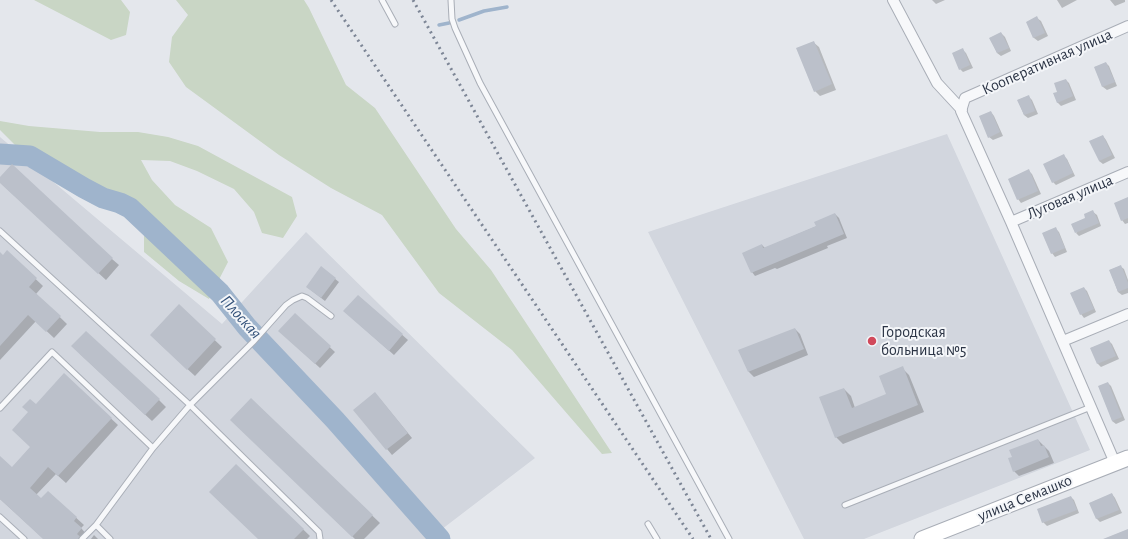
<!DOCTYPE html>
<meta charset="utf-8">
<style>
body{margin:0}
canvas{display:block;background:#e4e7ec}
</style>
<canvas width="1128" height="539"></canvas>
<script>
const g = document.querySelector('canvas').getContext('2d');
g.lineJoin = 'round';
function paint(path, color) { g.fillStyle = color; g.fill(path, 'evenodd'); }
const toPath = rows => new Path2D(rows.map(r => 'M' + r).join(''));
function strokePath(path, color, width, dash) { g.strokeStyle = color; g.lineWidth = width; g.lineCap = dash ? 'butt' : 'round'; g.setLineDash(dash || []); g.stroke(path); }
function drawText(font, color, halo, rows, align = 'center') {
  g.font = font + ' "Alegreya Sans",sans-serif'; g.lineWidth = 4; g.setLineDash([]); g.textBaseline = 'middle'; g.strokeStyle = halo; g.fillStyle = color; for (const [text, x, y, turn = 0] of rows) {
    g.save(); g.translate(x, y); g.rotate((+turn || 0) * Math.PI / 180); g.textAlign = isNaN(turn) ? turn : align; if (halo) g.strokeText(text, 0, 0); g.fillText(text, 0, 0); g.restore();
  }
}
paint(toPath([
 [947,134,1090,450,864,539,804,539,648,232],
 [0,137,222,324,306,232,535,458,429,539,0,539]
]), '#d2d6de');
paint(toPath([
 [34,0,121,0,130,12,126,35,111,40],
 [176,0,304,0,309,8,346,85,375,108,456,229,491,270,612,453,602,454,512,350,439,293,382,215,331,188,279,155,186,87,169,62,172,37,188,15],
 [0,121,29,126,100,132,138,132,168,137,198,146,292,197,297,216,283,238,262,233,254,212,234,189,197,171,170,161,141,160,152,180,175,205,211,228,228,262,209,299,179,281,144,252,144,234,125,212,94,200,41,171,0,130]
]), '#c9d6c5');
paint(toPath([
 [932,0,945,0,936,4],
 [1057,0,1077,0,1062,8],
 [1110,0,1125,0,1125,2,1115,6],
 [1037,18,1041,21,1048,36,1038,41,1034,38,1027,22],
 [1001,33,1005,37,1011,51,1001,56,997,53,990,38],
 [813,42,819,47,836,90,820,96,815,91],
 [963,50,966,53,973,68,963,72,960,69],
 [1106,63,1109,66,1117,86,1107,90,1103,87,1095,67],
 [1066,80,1069,83,1076,100,1061,106,1057,102],
 [1028,96,1032,100,1038,114,1028,118,1024,115,1018,100],
 [991,112,994,116,1003,136,993,140,989,137],
 [1103,136,1106,140,1115,158,1103,164,1099,161],
 [1064,156,1067,159,1075,176,1056,185,1053,182],
 [1029,171,1032,174,1041,194,1021,203,1018,199],
 [0,178,112,259,119,265,106,280,5,187,0,182],
 [1128,198,1128,223,1125,224,1122,220],
 [1093,212,1097,215,1101,226,1079,236,1076,233],
 [835,214,839,218,847,238,827,246,828,248,777,269,775,268,755,276,752,272,762,245,765,248,817,226],
 [1056,229,1059,232,1067,252,1055,257,1052,253],
 [7,252,43,286,36,294,67,324,54,338,36,321,0,360,0,253,3,256],
 [1120,266,1124,269,1128,280,1128,293,1122,295,1118,292,1110,270],
 [321,268,339,282,325,301,307,287],
 [1084,288,1087,291,1096,312,1084,318,1081,314],
 [358,296,408,340,394,355,350,316],
 [179,306,222,347,195,376,158,342],
 [295,315,335,352,320,368,285,336],
 [795,329,800,334,808,355,754,377,749,372,740,350],
 [1109,341,1112,344,1119,359,1101,367,1098,364,1091,348],
 [79,353,159,400,166,407,152,421],
 [902,368,909,375,924,412,843,444,836,437,844,389,851,396,855,408,887,395],
 [64,375,118,425,66,483,56,474,36,495,41,500,48,492,84,525,81,528,88,536,85,539,44,539,0,499,0,458,12,468,31,447,36,406],
 [1108,383,1111,386,1125,420,1116,424,1112,421],
 [380,399,412,438,392,455,355,410],
 [251,400,380,523,364,539,355,539,232,420],
 [1038,440,1049,451,1054,463,1019,476,1014,471],
 [236,465,310,536,307,539,259,539],
 [1112,494,1115,498,1122,513,1100,522,1097,519,1090,503],
 [1071,497,1074,500,1079,513,1047,526,1043,522],
 [94,535,98,539,91,539]
]), '#0003');
strokePath(toPath([
 [459,20,484,11,507,7],
 [439,25,449,23]
]), '#9fb4cc', 3.5);
strokePath(toPath([
 [0,154,30,156,84,188,103,198,120,203,130,208,220,293,247,327,335,420,440,539]
]), '#9fb4cc', 21);
paint(toPath([
 [1037,16,1045,33,1033,38,1026,22],
 [1001,32,1009,48,997,53,989,38],
 [814,41,832,84,814,92,796,48],
 [963,48,970,65,959,70,952,53],
 [1106,62,1115,82,1102,87,1094,67],
 [1066,79,1073,96,1057,103,1053,93,1057,92,1054,83],
 [1029,95,1035,111,1024,115,1017,100],
 [991,111,1000,132,988,138,979,116],
 [1103,135,1112,155,1099,161,1089,141],
 [1064,154,1073,173,1052,183,1043,164],
 [12,164,113,258,98,274,0,183,0,177],
 [1029,169,1038,191,1017,200,1008,179],
 [1128,197,1128,218,1121,221,1114,203],
 [1093,210,1099,223,1075,233,1071,224,1085,218,1084,214],
 [835,213,844,234,751,273,742,253,762,244,763,248,816,226,814,222],
 [1056,227,1065,248,1051,254,1042,233],
 [7,250,37,278,29,287,61,316,46,332,28,315,0,346,0,252,3,255],
 [1121,265,1128,283,1128,288,1118,292,1109,270],
 [321,266,336,278,321,298,306,287],
 [1084,287,1094,309,1080,315,1070,293],
 [358,295,403,334,389,351,343,311],
 [179,304,216,339,187,370,150,335],
 [295,313,331,346,315,364,278,331],
 [795,328,804,349,748,372,738,350],
 [86,331,160,399,145,415,71,346],
 [1109,340,1116,356,1097,364,1090,348],
 [903,366,918,405,835,438,819,397,844,388,852,408,886,394,879,376],
 [64,373,112,418,58,476,48,467,30,488,41,498,48,491,77,517,74,521,82,528,77,534,83,539,43,539,0,499,0,456,12,467,30,447,12,430,28,412,22,407,30,399,36,404],
 [1108,382,1122,417,1112,421,1098,386],
 [375,392,408,433,386,450,353,410],
 [251,398,373,515,352,537,230,420],
 [1038,439,1041,446,1044,445,1049,457,1013,472,1008,458,1012,457,1009,450],
 [236,464,304,529,294,539,258,539,209,492],
 [1112,493,1119,510,1096,519,1089,503],
 [1071,496,1077,510,1042,523,1037,509],
 [1128,529,1128,539,1103,539]
]), '#bbc0ca');
const service = toPath([
 [382,0,395,24],
 [451,0,452,19,455,28,480,83,729,539],
 [0,231,190,405,253,342,286,305,293,300,302,296,307,298,331,316],
 [0,408,52,352,153,448],
 [845,505,1091,407],
 [0,517,24,539],
 [648,524,657,539],
 [82,539,96,525],
 [110,539,96,525,153,448,190,405,319,532,320,539]
]);
const minor = toPath([
 [893,0,937,83,962,110],
 [1011,222,1128,172],
 [1063,341,1128,314],
 [1115,463,1011,222,961,111,965,98,1128,26]
]);
const secondary = toPath([
 [922,539,1128,458]
]);
strokePath(service, '#a9aeb7', 7);
strokePath(minor, '#a9aeb7', 12);
strokePath(secondary, '#a9aeb7', 17);
strokePath(service, '#f7f8fa', 5);
strokePath(minor, '#f7f8fa', 10);
strokePath(secondary, '#fff', 15);
strokePath(toPath([
 [331,0,693,539],
 [413,0,711,539]
]), '#7d8696', 3, [2, 4]);
for (const [x, y, r, color] of [
 [872,341,5,"#d1495b"]
]) { const dot = new Path2D(); dot.arc(x, y, r, 0, 2 * Math.PI); g.fillStyle = color; g.fill(dot); strokePath(dot, '#f4f6f9', 1.5); }
drawText('16px', '#2b3445', '#f4f6f9', [
 ["Кооперативная улица",1047,62,-24],
 ["Луговая улица",1070,197,-23],
 ["улица Семашко",1025,498,-22]
]);
drawText('16px', '#2b3445', '#f4f6f9', [
 ["Городская",881,332],
 ["больница №5",881,350]
], 'left');
drawText('italic 17px', '#34527a', '#f4f6f9', [
 ["Плоская",241,317,48]
]);
</script>
